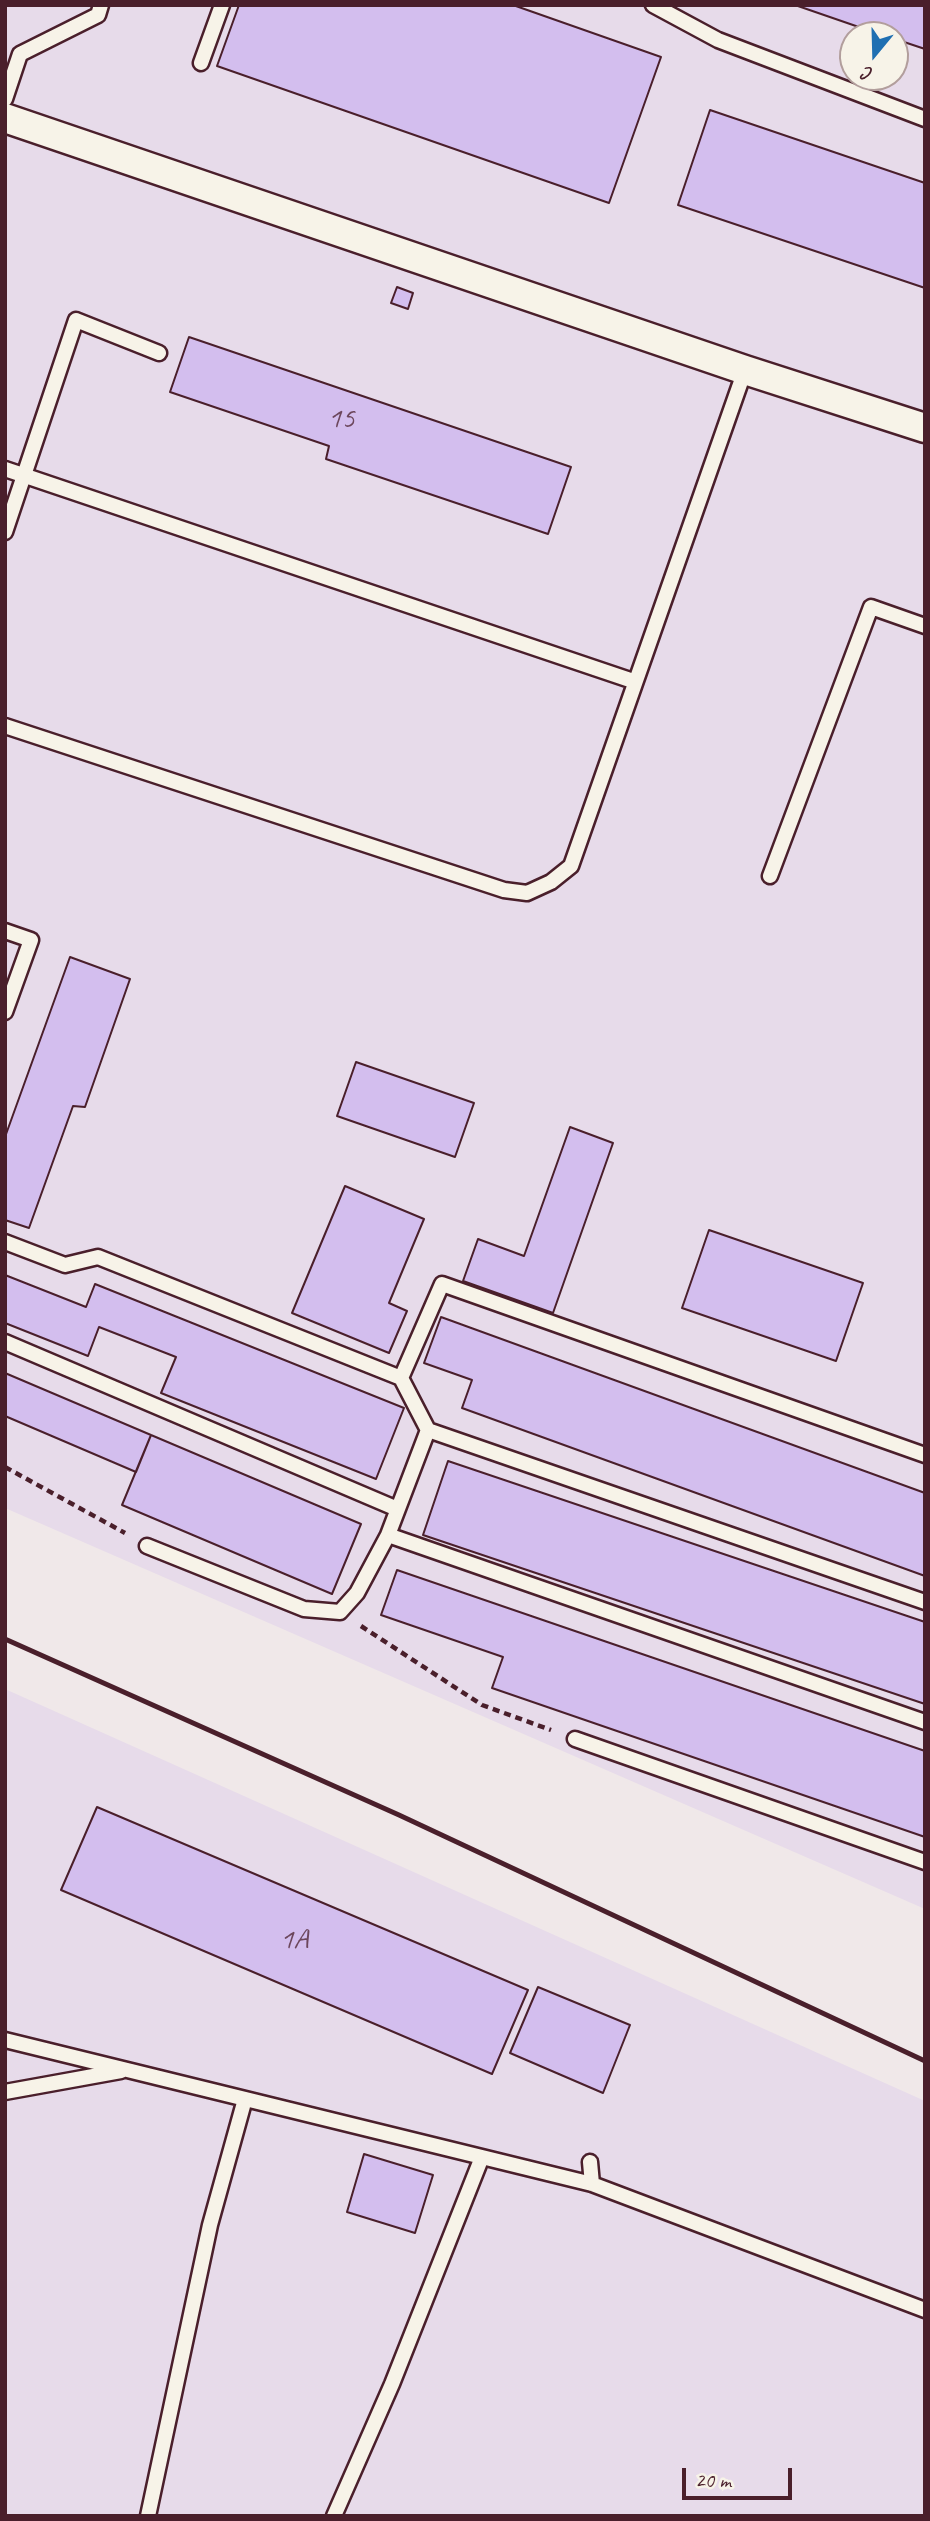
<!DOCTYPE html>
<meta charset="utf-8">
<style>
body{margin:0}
#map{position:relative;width:930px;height:2521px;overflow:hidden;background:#f0e8e9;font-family:Caveat,sans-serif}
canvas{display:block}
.frame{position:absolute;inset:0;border:7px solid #4a1f2b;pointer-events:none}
.north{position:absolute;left:839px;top:21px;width:70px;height:70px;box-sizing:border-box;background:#f7f3e8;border:2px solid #b29e9c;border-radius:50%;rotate:199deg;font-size:19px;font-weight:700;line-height:28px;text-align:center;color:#4a1f2b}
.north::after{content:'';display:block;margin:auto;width:24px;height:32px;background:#1f6fb2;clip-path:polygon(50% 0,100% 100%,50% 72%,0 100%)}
.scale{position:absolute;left:682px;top:2468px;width:110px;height:32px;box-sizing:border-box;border:4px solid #4a1f2b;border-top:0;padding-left:9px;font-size:21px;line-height:24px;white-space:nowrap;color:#4a1f2b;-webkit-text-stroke:5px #f7f3e8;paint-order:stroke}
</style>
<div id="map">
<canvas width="930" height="2521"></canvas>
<div class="frame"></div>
<div class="north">С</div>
<div class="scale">20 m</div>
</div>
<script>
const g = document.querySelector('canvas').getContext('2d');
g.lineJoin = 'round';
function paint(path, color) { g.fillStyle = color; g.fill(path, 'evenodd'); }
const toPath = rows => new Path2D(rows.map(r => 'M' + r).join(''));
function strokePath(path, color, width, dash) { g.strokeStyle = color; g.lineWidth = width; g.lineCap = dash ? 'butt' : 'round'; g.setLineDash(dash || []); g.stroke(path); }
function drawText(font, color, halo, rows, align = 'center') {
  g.font = font + ' Caveat,sans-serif'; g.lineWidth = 6; g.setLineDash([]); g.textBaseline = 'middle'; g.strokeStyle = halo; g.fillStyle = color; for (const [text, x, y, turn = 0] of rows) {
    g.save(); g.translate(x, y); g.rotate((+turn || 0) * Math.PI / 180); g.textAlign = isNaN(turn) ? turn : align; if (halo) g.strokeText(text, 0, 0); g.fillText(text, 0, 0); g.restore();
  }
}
paint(toPath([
 [5,5,925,5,925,1909,5,1508],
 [853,35,895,35,895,77,853,77],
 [5,1689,925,2101,925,2516,5,2516]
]), '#e7dbea');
const building = toPath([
 [239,5,513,5,661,57,609,203,217,66,239,5],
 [795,5,925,5,925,49,895,39,895,35,882,35,795,5],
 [710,110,925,183,925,288,678,205,710,110],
 [397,287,413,293,408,309,391,303,397,287],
 [189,337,571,467,548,534,326,459,329,446,170,392,189,337],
 [70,957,130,979,85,1107,73,1106,29,1228,5,1220,5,1137,70,957],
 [356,1062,474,1103,455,1157,337,1116,356,1062],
 [570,1127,613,1143,553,1313,463,1281,478,1239,524,1256,570,1127],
 [345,1186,424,1219,389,1303,407,1311,389,1353,292,1313,345,1186],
 [709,1230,863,1283,836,1361,682,1308,709,1230],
 [5,1275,86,1307,95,1284,404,1408,376,1479,161,1393,176,1357,99,1327,88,1356,5,1323,5,1275],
 [441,1317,925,1493,925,1576,462,1408,472,1380,424,1363,441,1317],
 [5,1373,151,1435,136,1472,5,1416,5,1373],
 [151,1435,361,1524,332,1594,122,1505,151,1435],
 [448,1461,925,1622,925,1704,423,1535,448,1461],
 [397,1570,925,1751,925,1837,492,1688,503,1657,381,1615,397,1570],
 [97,1807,528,1990,492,2074,61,1890,97,1807],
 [538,1987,630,2025,603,2093,510,2053,538,1987],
 [364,2154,433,2175,415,2233,347,2212,364,2154]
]);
paint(building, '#d3beee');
strokePath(building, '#4a1f2b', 2);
const service = toPath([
 [653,5,718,40,925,119],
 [201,63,222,5],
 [5,99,20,54,98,15,101,5],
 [5,469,633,681],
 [5,532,76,320,159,353],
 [5,726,504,890,527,893,551,882,571,866,745,370],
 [770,876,871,607,925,626],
 [5,931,31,940,5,1012],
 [5,1242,65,1265,98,1257,401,1378],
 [5,1342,395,1508],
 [428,1430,925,1602],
 [388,1535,925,1722],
 [147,1546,304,1609,340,1612,357,1593,388,1535,428,1430,401,1378,442,1284,925,1455],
 [575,1739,925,1862],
 [5,2040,592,2184,925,2310],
 [5,2092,121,2071],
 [590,2162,592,2184],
 [148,2516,210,2225,245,2099],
 [334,2516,392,2384,482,2157]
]);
const minor = toPath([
 [5,118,745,370,925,428]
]);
strokePath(service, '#4a1f2b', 19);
strokePath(minor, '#4a1f2b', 33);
strokePath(toPath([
 [5,1467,125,1533],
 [361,1626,482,1705,551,1730]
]), '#4a1f2b', 4.5, [7, 5]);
strokePath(service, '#f7f3e8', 14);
strokePath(minor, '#f7f3e8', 28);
strokePath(toPath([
 [5,1639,399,1815,925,2061]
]), '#4a1f2b', 5);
drawText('30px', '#6c475c', null, [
 ["15",341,419],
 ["1А",294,1940]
]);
</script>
